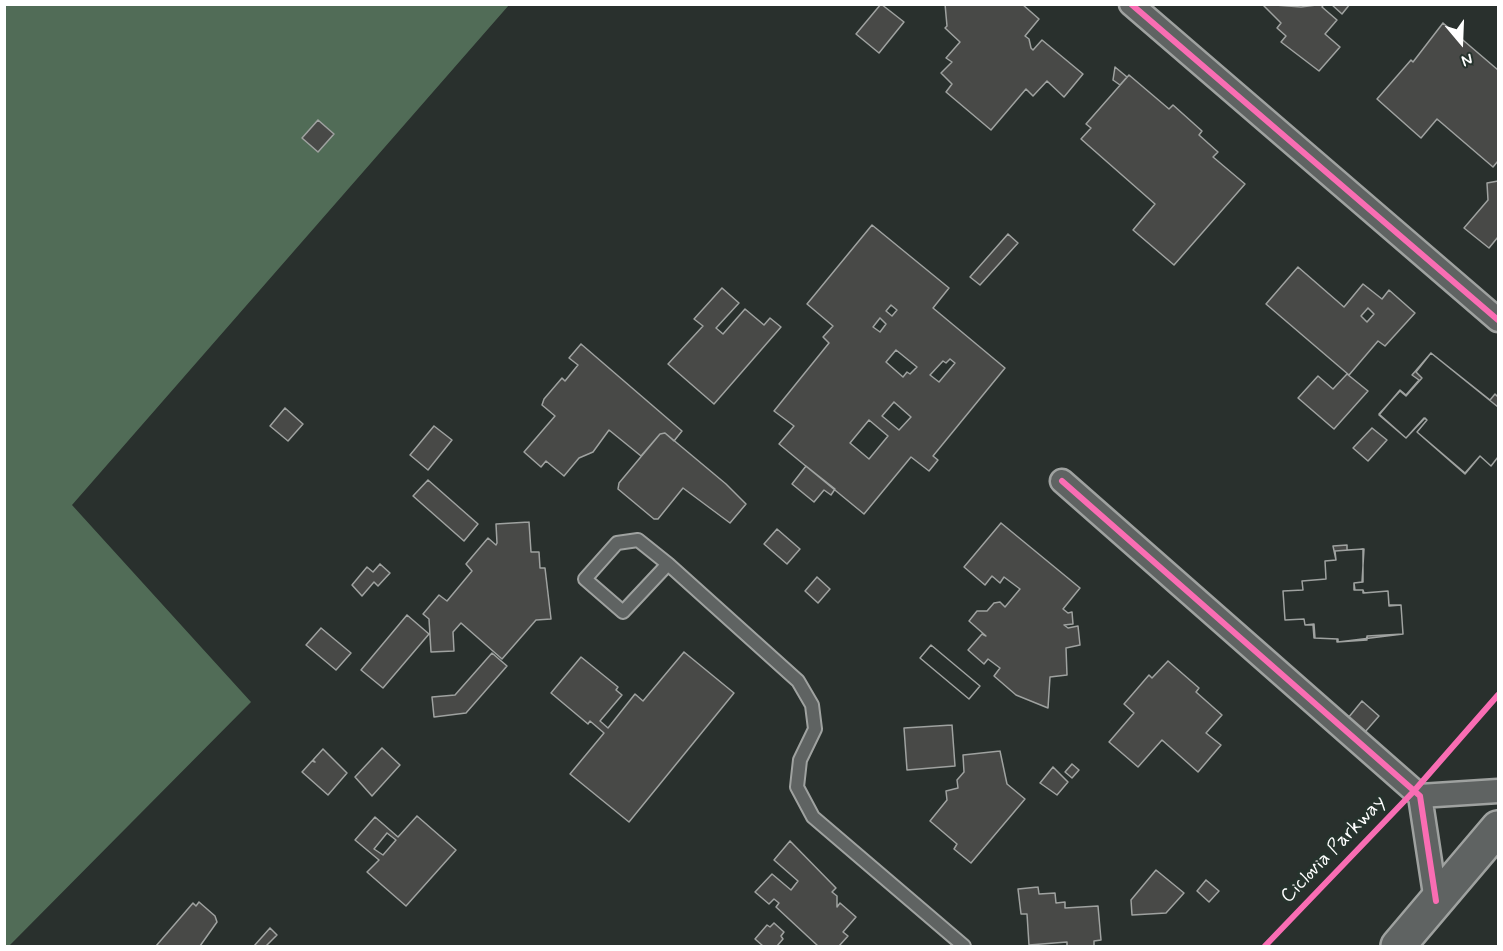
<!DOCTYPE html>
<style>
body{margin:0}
#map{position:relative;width:1503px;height:951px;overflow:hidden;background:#29302d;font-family:Mynerve,sans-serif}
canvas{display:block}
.frame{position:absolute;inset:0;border:6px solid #fff;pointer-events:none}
.north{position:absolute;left:1431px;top:12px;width:60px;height:60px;-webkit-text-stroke:4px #26332d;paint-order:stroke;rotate:161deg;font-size:16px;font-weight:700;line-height:24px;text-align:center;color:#fff}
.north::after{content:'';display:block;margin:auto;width:21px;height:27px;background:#fff;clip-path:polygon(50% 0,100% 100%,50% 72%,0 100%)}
</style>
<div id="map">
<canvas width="1503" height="951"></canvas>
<div class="frame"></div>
<div class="north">N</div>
</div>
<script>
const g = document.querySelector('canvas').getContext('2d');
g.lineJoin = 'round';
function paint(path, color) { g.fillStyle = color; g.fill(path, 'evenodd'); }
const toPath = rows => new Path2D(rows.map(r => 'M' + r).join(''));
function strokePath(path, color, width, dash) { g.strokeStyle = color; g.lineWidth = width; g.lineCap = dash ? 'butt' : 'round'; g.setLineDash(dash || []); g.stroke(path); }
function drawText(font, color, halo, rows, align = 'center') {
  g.font = font + ' Mynerve,sans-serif'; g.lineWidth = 6; g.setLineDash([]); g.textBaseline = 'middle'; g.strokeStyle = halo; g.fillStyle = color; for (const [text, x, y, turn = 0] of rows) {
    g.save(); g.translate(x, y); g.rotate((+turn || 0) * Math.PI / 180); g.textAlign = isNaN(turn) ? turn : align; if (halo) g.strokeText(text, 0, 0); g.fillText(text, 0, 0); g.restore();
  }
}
paint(toPath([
 [5,5,509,5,72,505,251,702,9,946,5,946]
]), '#516c57');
const building = toPath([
 [881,4,904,22,879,53,856,34,881,4],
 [945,4,1022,4,1039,19,1025,36,1029,39,1031,48,1033,50,1042,40,1083,74,1064,97,1047,81,1033,96,1026,89,991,130,946,92,952,84,941,73,952,62,946,58,960,42,945,28,947,26,945,4],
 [1262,4,1301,7,1324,4,1322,7,1337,20,1325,34,1340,47,1319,71,1281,42,1286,36,1277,28,1281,23,1262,4],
 [1331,4,1350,4,1342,14,1331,4],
 [1443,23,1498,70,1498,161,1493,167,1437,119,1421,138,1377,99,1411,60,1413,62,1443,23],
 [1115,67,1127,77,1120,85,1113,80,1115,67],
 [1129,75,1169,109,1173,105,1202,131,1199,135,1218,152,1213,157,1245,184,1174,265,1133,230,1155,204,1081,139,1091,128,1086,124,1129,75],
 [318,120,334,134,318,152,302,138,318,120],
 [1498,181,1498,237,1489,248,1464,228,1488,200,1487,183,1498,181],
 [872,225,949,288,933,308,1005,368,933,456,938,460,929,471,911,457,864,514,779,444,794,426,774,411,829,343,823,337,833,326,807,304,872,225],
 [891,305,897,310,892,316,886,311,891,305],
 [880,318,886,324,880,332,873,327,880,318],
 [896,350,917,367,910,374,907,372,903,377,886,362,896,350],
 [950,359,955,363,939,382,930,375,943,361,946,363,950,359],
 [894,402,911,417,899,430,882,416,894,402],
 [869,420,888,436,869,459,850,443,869,420],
 [1008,234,1018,243,980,285,970,277,1008,234],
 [1298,267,1344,307,1363,284,1382,299,1389,290,1415,313,1385,346,1378,341,1349,375,1266,304,1298,267],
 [1368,308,1374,314,1367,322,1361,316,1368,308],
 [722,288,739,303,716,328,723,334,745,309,764,325,770,318,781,327,714,404,668,364,703,326,694,319,722,288],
 [581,344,682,431,674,441,665,433,660,434,641,456,609,430,593,452,579,458,564,476,546,461,541,467,524,452,555,416,542,405,544,399,562,378,565,381,578,365,569,358,581,344],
 [1431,353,1490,400,1495,394,1498,397,1498,457,1491,466,1480,456,1465,473,1417,432,1427,420,1425,418,1406,438,1379,415,1400,390,1406,395,1419,380,1412,375,1431,353],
 [1431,353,1498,407,1498,457,1491,466,1480,456,1465,474,1417,432,1427,420,1424,418,1406,438,1379,414,1400,391,1406,396,1422,378,1416,372,1431,353],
 [1347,374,1368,391,1334,429,1298,398,1318,376,1333,389,1347,374],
 [285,408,303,424,288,441,270,426,285,408],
 [434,426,452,440,428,470,410,455,434,426],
 [1372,428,1387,440,1368,461,1353,448,1372,428],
 [665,433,726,484,746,504,730,523,683,488,658,519,654,519,618,489,619,483,660,434,665,433],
 [806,466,835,489,831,495,824,490,814,502,792,484,806,466],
 [428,480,478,524,464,541,413,496,428,480],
 [529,522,531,552,539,552,540,568,545,568,551,619,536,620,502,659,461,623,453,632,454,651,431,652,429,619,423,614,439,595,447,601,472,571,466,564,488,538,496,545,497,543,496,524,529,522],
 [1001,523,1080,588,1063,609,1068,613,1072,612,1073,624,1064,625,1068,628,1078,626,1080,645,1066,648,1067,675,1050,677,1048,708,1016,695,994,676,1000,668,988,659,984,664,968,650,982,634,986,636,969,621,977,611,987,611,994,603,1000,602,1005,607,1020,589,1004,577,1000,583,992,576,985,585,964,567,1001,523],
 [777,529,800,549,787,564,764,544,777,529],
 [1347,545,1347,550,1364,549,1362,582,1354,583,1355,590,1363,590,1363,593,1388,591,1389,606,1401,605,1403,634,1338,642,1338,639,1314,638,1313,625,1305,625,1304,619,1285,620,1283,591,1303,590,1302,581,1326,579,1325,561,1336,560,1333,546,1347,545],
 [1363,549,1363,582,1354,583,1354,590,1363,590,1364,593,1388,591,1389,605,1401,605,1403,634,1367,636,1367,640,1337,642,1337,639,1315,638,1314,624,1305,625,1304,619,1285,620,1283,591,1303,590,1302,581,1326,579,1325,561,1336,560,1335,551,1363,549],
 [380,564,390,573,378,586,374,582,362,596,352,585,367,567,373,572,380,564],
 [817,577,830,589,818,603,805,591,817,577],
 [407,615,429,634,383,688,361,670,407,615],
 [321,628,351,653,336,670,306,645,321,628],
 [931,645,980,686,969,699,920,658,931,645],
 [931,645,980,686,969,699,920,658,931,645],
 [684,652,734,693,629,822,570,774,604,733,590,721,588,724,551,693,581,657,618,687,616,690,622,695,600,721,608,728,635,694,643,701,684,652],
 [492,653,507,666,466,713,434,717,432,697,455,695,492,653],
 [1168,661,1199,688,1196,692,1222,715,1206,733,1221,745,1198,772,1162,740,1138,767,1109,742,1134,713,1124,704,1149,675,1152,678,1168,661],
 [1362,701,1379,716,1365,732,1348,718,1362,701],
 [952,725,955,766,907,770,904,728,952,725],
 [382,748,400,765,372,796,355,777,382,748],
 [323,749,347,773,328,795,302,772,312,761,315,762,313,760,323,749],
 [1000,751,1007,784,1025,799,971,863,954,849,957,844,930,821,947,800,946,791,958,788,957,780,964,772,963,755,1000,751],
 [1072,764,1079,770,1072,778,1065,772,1072,764],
 [1053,767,1068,782,1057,795,1040,783,1053,767],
 [417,816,456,850,406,906,367,872,379,860,355,840,375,817,398,837,417,816],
 [387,833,396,840,383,855,374,849,387,833],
 [790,841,836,888,832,892,837,896,837,907,840,903,856,917,843,932,848,936,839,946,818,946,776,907,779,903,774,899,769,904,755,892,772,874,791,890,798,881,774,860,790,841],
 [1156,870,1184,893,1166,913,1132,915,1131,900,1156,870],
 [1206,880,1219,891,1209,902,1197,891,1206,880],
 [1038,887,1039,894,1055,893,1056,903,1065,902,1065,908,1098,906,1101,940,1094,941,1094,946,1067,946,1067,942,1029,945,1027,914,1021,914,1018,889,1038,887],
 [199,902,215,916,217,922,200,946,156,946,193,903,196,906,199,902],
 [774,923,784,932,781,936,783,939,777,946,763,946,755,939,767,925,770,927,774,923],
 [270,928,277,935,266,946,254,946,270,928]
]);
paint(building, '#484947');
strokePath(building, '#9fa2a0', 1.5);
const lane = toPath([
 [668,564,623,612,585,579,617,543,638,540,668,564,798,681,812,705,815,729,800,760,797,787,813,817,964,946]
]);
const street = toPath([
 [1131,4,1498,320],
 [1062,481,1420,796,1436,901],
 [1420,796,1498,791]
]);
const secondary = toPath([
 [1398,946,1498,828]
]);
strokePath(lane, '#9fa2a0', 16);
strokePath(street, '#9fa2a0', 27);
strokePath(secondary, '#9fa2a0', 38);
strokePath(lane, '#5f6362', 12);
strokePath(street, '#5f6362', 22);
strokePath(secondary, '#5f6362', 33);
strokePath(toPath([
 [1131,4,1498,320],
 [1062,481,1420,796,1436,901],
 [1265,946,1414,791,1498,695]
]), '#f96db3', 6);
drawText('20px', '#fff', '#26332d', [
 ["Ciclovia Parkway",1334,850,-46]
]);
</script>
